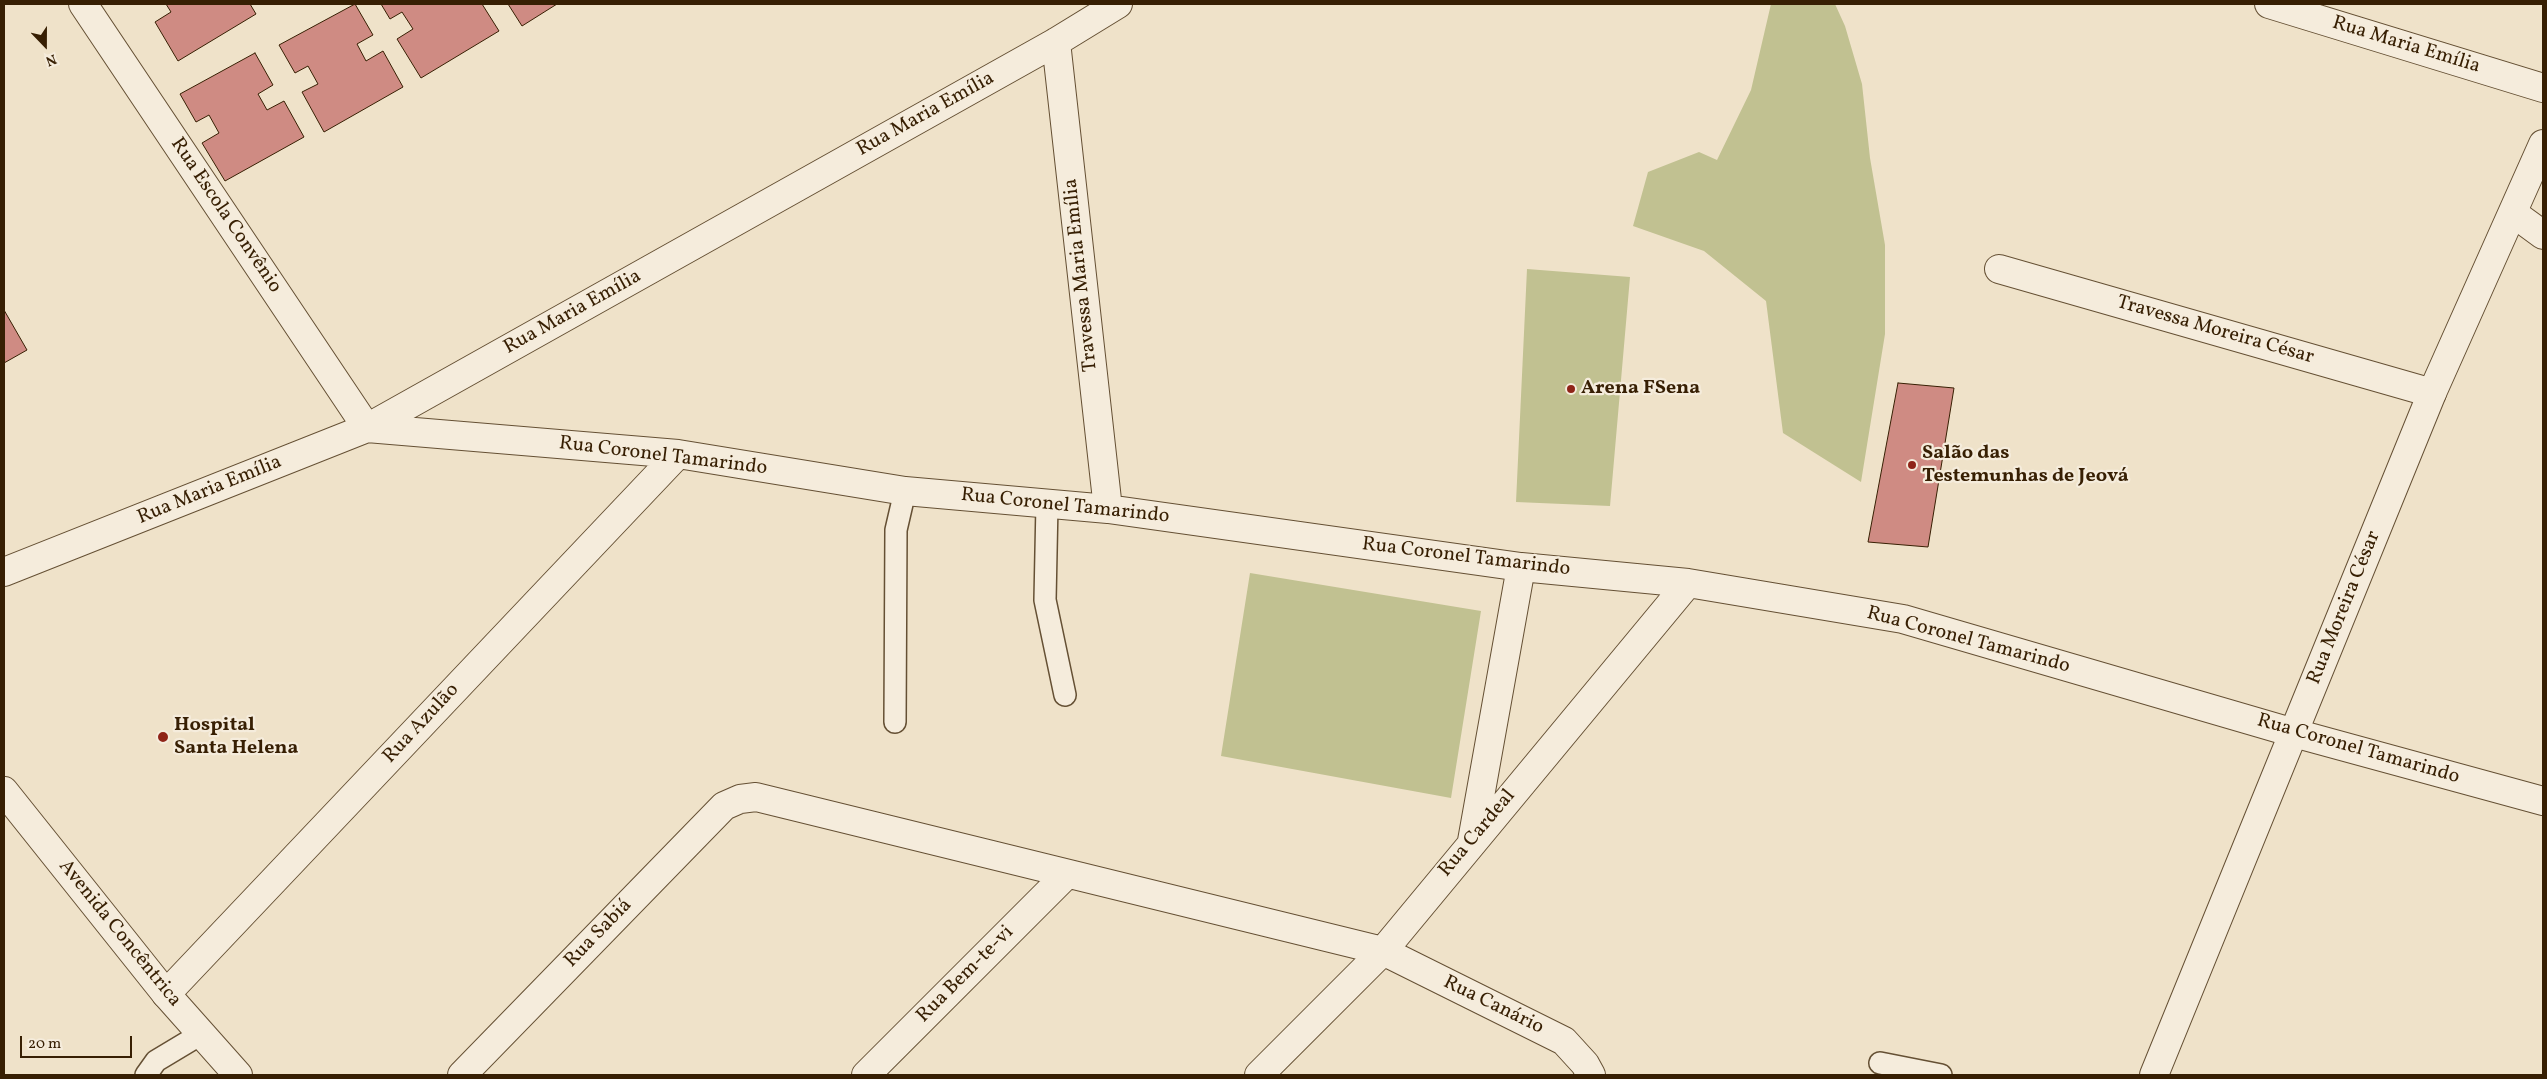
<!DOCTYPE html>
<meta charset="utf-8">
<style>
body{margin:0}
#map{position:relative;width:2547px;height:1079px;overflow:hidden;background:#efe2c9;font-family:Vollkorn,serif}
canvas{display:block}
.frame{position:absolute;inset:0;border:5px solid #371f03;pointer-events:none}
.north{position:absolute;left:20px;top:20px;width:50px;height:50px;-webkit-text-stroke:4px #f5ecdc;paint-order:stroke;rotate:158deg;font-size:14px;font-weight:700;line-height:20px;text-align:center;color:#371f03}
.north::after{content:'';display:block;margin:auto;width:18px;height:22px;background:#371f03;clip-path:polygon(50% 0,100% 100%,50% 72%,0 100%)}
.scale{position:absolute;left:20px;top:1036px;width:112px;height:22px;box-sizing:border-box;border:2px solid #371f03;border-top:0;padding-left:6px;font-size:15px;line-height:18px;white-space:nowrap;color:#371f03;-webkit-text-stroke:4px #f5ecdc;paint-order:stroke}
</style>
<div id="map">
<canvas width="2547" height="1079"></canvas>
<div class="frame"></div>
<div class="north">N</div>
<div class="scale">20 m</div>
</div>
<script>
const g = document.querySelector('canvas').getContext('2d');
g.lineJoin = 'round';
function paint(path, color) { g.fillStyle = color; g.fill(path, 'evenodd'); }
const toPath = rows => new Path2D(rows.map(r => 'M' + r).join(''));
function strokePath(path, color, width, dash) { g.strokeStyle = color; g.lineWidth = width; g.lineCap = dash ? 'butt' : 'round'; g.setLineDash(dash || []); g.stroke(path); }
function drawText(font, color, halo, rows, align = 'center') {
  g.font = font + ' Vollkorn,serif'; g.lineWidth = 4.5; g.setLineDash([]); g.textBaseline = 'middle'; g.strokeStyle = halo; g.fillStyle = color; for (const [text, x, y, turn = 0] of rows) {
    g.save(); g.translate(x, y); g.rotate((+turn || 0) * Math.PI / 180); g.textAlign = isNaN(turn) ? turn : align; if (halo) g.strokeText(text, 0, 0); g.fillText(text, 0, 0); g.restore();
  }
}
paint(toPath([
 [1771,4,1835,4,1845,26,1862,84,1870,158,1885,245,1885,334,1861,482,1783,433,1766,301,1704,251,1633,226,1648,172,1699,152,1717,160,1751,90],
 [1527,269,1630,277,1610,506,1516,502],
 [1250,573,1481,611,1451,798,1221,756]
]), '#c1c191');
const building = toPath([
 [166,4,250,4,256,14,178,61,155,22,171,12,166,4],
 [355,4,373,35,357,44,366,61,383,51,403,87,324,132,302,92,318,84,308,66,295,73,279,45,355,4],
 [381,4,482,4,499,31,421,78,397,39,413,29,402,12,390,19,381,4],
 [508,4,557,4,522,26,508,4],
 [255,53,273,85,258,94,267,110,284,101,304,137,225,181,202,143,219,133,209,115,196,122,180,94,255,53],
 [4,310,27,350,4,363,4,310],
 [1898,383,1954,388,1928,547,1868,542,1898,383]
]);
paint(building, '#cf8b83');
strokePath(building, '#371f03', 1);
const service = toPath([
 [1047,504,1045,600,1065,695],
 [895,722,896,530,905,491],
 [1880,1063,1941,1075],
 [146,1075,156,1061,201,1034]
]);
const minor = toPath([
 [83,4,367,428],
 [2269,4,2543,88],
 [1056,42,1108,509],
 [2513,213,2543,235],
 [1999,269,2432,393],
 [367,428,678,454,905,491,1108,509,1521,567,1688,583,1903,619,2294,733,2543,801],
 [4,572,367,428,1056,42,1118,4],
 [1472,841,1521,567],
 [166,994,678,454],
 [462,1075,724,806,740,799,756,797,1383,951,1564,1041,1585,1064,1591,1075],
 [866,1075,1066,875],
 [1259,1075,1383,951,1688,583]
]);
const tertiary = toPath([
 [4,791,166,994,238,1075],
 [2154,1075,2432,393,2543,144]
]);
strokePath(service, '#655034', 24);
strokePath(minor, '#655034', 30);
strokePath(tertiary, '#655034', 30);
strokePath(service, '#f5ecdc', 21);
strokePath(minor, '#f5ecdc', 28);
strokePath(tertiary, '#f5ecdc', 28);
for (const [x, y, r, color] of [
 [1571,389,5,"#8f2418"],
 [1912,465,5,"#8f2418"],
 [163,737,6,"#8f2418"]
]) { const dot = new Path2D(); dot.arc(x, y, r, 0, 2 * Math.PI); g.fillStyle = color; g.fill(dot); strokePath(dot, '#f5ecdc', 2); }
drawText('20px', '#371f03', '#f5ecdc', [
 ["Rua Maria Emília",2406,46,17],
 ["Rua Maria Emília",926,115,-29],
 ["Rua Escola Convênio",225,216,56],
 ["Travessa Maria Emília",1082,275,-96],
 ["Rua Maria Emília",573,313,-29],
 ["Travessa Moreira César",2215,331,16],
 ["Rua Coronel Tamarindo",663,457,7],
 ["Rua Maria Emília",210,491,-22],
 ["Rua Coronel Tamarindo",1065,507,6],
 ["Rua Coronel Tamarindo",1466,558,7],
 ["Rua Moreira César",2345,608,-68],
 ["Rua Coronel Tamarindo",1968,641,15],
 ["Rua Azulão",422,724,-47],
 ["Rua Coronel Tamarindo",2358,750,16],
 ["Rua Cardeal",1478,834,-50],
 ["Avenida Concêntrica",119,934,51],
 ["Rua Sabiá",599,934,-46],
 ["Rua Bem-te-vi",966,975,-45],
 ["Rua Canário",1493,1006,26]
]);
drawText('bold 20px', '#371f03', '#f5ecdc', [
 ["Arena FSena",1581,389],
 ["Salão das",1922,454],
 ["Testemunhas de Jeová",1922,477],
 ["Hospital",174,726],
 ["Santa Helena",174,749]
], 'left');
</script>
